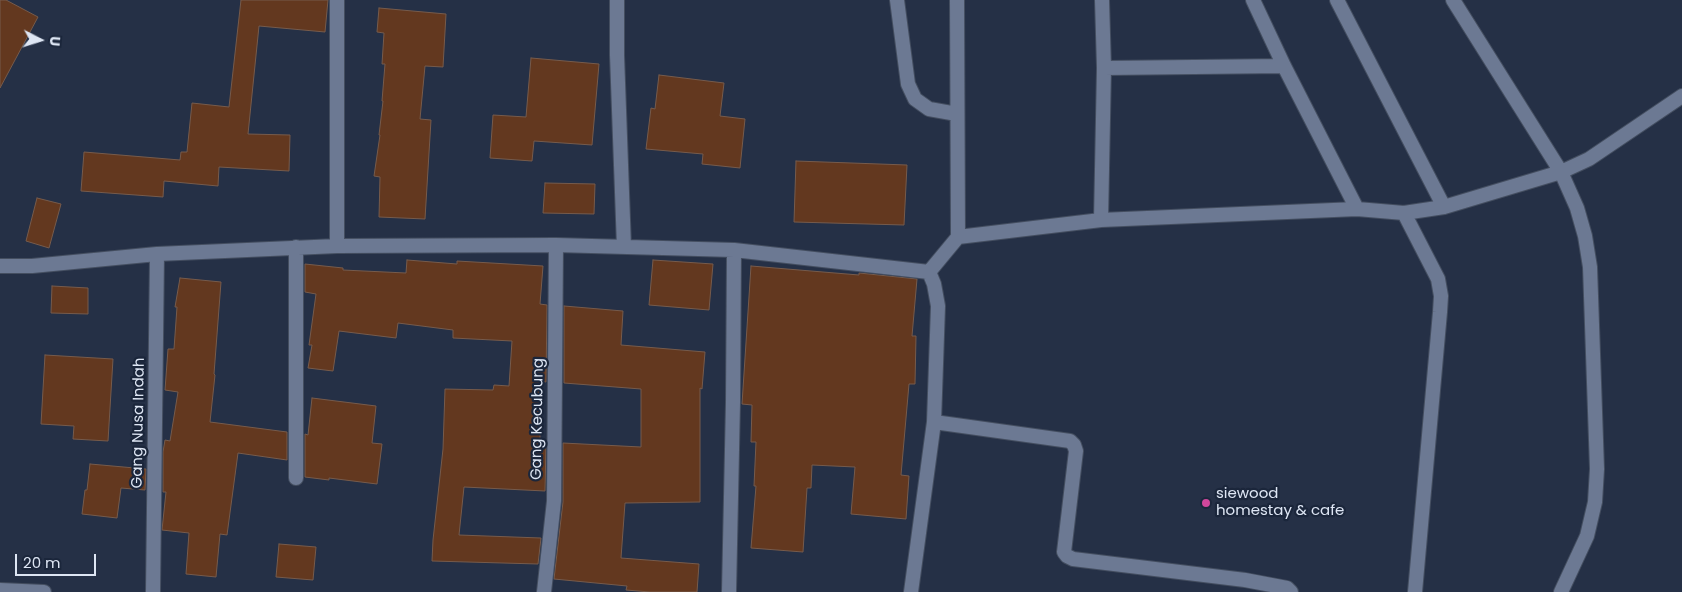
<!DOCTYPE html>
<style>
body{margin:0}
#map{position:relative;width:1682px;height:592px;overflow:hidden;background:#253046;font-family:Poppins,sans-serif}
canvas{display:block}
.north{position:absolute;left:15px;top:15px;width:50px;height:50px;-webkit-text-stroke:4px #1b263b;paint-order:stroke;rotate:95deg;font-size:14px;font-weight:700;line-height:20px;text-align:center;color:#dee6f4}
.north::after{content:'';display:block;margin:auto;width:18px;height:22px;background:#dee6f4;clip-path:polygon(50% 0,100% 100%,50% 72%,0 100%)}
.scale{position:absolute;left:15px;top:554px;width:81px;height:22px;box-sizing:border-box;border:2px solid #dee6f4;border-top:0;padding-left:6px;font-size:15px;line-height:18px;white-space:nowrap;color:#dee6f4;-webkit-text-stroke:4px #1b263b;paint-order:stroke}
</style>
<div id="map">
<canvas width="1682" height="592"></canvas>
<div class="north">U</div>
<div class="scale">20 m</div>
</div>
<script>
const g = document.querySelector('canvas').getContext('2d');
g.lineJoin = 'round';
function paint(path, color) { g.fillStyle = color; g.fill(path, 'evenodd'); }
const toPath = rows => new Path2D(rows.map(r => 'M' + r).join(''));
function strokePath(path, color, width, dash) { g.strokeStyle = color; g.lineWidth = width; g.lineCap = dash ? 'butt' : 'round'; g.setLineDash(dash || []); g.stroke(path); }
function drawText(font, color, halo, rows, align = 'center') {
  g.font = font + ' Poppins,sans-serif'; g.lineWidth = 4.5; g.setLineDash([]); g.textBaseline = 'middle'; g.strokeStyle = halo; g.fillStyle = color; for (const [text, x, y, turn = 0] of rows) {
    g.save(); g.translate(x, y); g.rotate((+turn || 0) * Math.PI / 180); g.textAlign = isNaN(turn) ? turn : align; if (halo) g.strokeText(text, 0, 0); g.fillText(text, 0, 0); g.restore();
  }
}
const building = toPath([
 [0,0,6,0,38,17,0,88,0,0],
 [241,0,328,0,325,32,259,26,248,134,290,135,289,171,219,167,218,186,164,181,163,197,81,191,84,152,180,160,181,152,187,152,192,103,229,107,241,0],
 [379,8,446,14,443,67,425,66,420,119,431,120,425,219,379,217,380,177,374,176,380,135,379,135,383,101,382,101,385,64,382,64,384,33,377,32,379,8],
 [531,58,599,64,592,145,534,141,532,161,490,158,493,115,526,117,531,58],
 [659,75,724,83,720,116,745,119,740,168,702,164,703,154,646,149,651,108,655,109,659,75],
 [796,161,907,165,904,225,794,222,796,161],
 [545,183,595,184,594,214,543,213,545,183],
 [37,198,61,204,49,248,26,241,37,198],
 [407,260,457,264,457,261,543,266,540,304,547,305,546,382,540,381,538,434,540,434,540,442,546,442,545,491,464,487,459,535,541,538,538,564,432,561,433,540,443,449,445,389,493,390,494,385,509,386,512,341,453,338,453,330,398,323,396,338,339,331,333,371,308,368,312,345,309,345,316,294,305,292,305,264,343,268,343,270,406,273,407,260],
 [653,260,713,264,709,310,649,305,653,260],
 [751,266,859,275,859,273,917,279,912,336,916,336,915,384,909,384,901,475,909,476,906,519,851,514,855,467,812,465,811,488,807,488,803,552,751,548,756,486,754,486,756,442,751,442,752,405,742,404,751,266],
 [180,278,221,282,214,374,215,375,210,422,287,432,287,460,238,453,227,535,220,534,216,577,186,574,189,533,162,530,166,492,163,492,163,452,165,440,170,441,178,392,165,390,168,349,174,349,177,307,175,307,180,278],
 [52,286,88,288,88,314,51,313,52,286],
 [564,306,623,311,621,345,705,352,702,389,700,388,700,502,625,503,621,558,699,564,697,592,650,592,626,590,627,586,554,579,563,502,563,443,641,447,641,389,564,383,564,306],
 [45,355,113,359,108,441,73,439,74,426,41,424,45,355],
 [312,398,376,406,372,443,382,444,377,484,329,478,329,480,305,477,305,434,308,435,312,398],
 [90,464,146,469,145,490,121,488,117,518,82,514,85,490,87,490,90,464],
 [279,544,316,547,313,580,276,577,279,544]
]);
paint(building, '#63381f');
strokePath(building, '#765b4c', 1);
const minor = toPath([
 [617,0,617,55,624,247],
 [897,0,908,84,915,99,929,109,957,114],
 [957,0,958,237],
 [1337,0,1444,207],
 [1453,0,1561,172,1577,208,1585,236,1590,267,1597,469,1595,502,1587,536,1561,592],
 [1104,68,1284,66],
 [1357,209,1404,213,1444,207,1561,172,1589,159,1682,96],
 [1404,213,1438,279,1441,296,1440,312,1415,592],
 [1101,220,1104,68,1102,0],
 [337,246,337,0],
 [296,247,296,478],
 [0,266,32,266,157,254,337,246,556,245,734,250],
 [929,272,958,237,1101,220,1357,209,1284,66,1253,0],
 [934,422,1070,441,1074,445,1076,451,1064,552,1067,556,1073,559,1245,580,1287,588,1291,592],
 [0,590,44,592],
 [153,592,157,254],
 [544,592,554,501,556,245],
 [729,592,733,402,734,250,929,272,934,284,938,306,934,422,911,592]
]);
strokePath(minor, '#444e60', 16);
strokePath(minor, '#6c7993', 14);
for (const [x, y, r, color] of [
 [1206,503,5,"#d1479c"]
]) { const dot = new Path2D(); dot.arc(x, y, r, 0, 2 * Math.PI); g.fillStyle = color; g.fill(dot); strokePath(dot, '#1b263b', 2); }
drawText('15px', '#dee6f4', '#1b263b', [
 ["Gang Kecubung",538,419,-89],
 ["Gang Nusa Indah",139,423,-89]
]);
drawText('15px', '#dee6f4', '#1b263b', [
 ["siewood",1216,494],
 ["homestay & cafe",1216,511]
], 'left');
</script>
